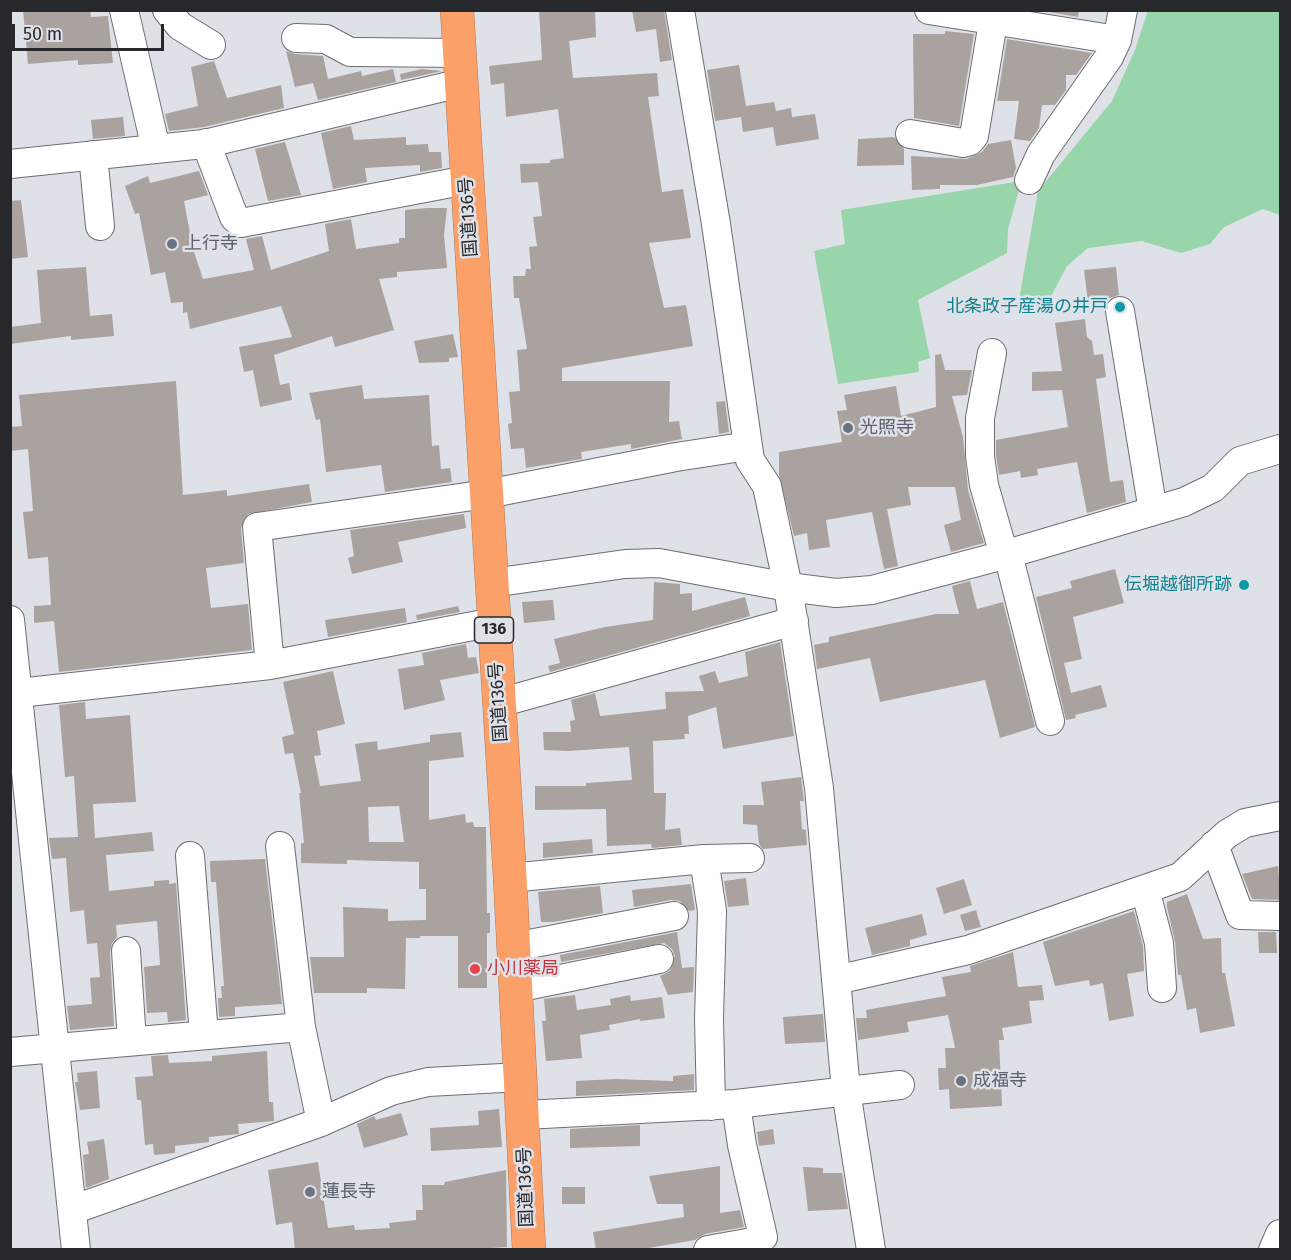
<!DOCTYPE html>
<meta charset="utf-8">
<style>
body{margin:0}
#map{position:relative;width:1291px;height:1260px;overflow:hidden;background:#dfe1e8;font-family:"Fira Sans",sans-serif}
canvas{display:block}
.frame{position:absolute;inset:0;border:12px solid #27282b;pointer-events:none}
.scale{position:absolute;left:12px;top:24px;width:152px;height:27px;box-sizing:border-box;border:3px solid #27282b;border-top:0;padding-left:8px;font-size:18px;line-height:21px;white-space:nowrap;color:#27282b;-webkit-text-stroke:4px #dfe1e8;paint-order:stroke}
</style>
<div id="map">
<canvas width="1291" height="1260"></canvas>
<div class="frame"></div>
<div class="scale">50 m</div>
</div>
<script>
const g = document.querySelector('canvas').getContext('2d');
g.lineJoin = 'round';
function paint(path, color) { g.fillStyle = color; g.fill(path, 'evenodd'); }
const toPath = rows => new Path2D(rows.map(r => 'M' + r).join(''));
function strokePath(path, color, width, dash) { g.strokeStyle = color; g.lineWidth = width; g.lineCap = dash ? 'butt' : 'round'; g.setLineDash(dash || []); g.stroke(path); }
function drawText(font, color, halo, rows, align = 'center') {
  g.font = font + ' "Fira Sans","Noto Sans JP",sans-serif'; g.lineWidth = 5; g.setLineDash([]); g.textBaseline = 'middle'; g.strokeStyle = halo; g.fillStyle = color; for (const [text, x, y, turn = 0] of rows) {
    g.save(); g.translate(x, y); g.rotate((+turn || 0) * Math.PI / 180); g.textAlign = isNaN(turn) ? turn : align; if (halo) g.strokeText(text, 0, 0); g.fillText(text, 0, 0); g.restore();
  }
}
paint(toPath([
 [1148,10,1280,11,1280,215,1263,209,1224,227,1210,244,1181,253,1142,241,1088,248,1067,266,1049,300,1030,313,1018,306,1038,191,1112,101,1135,50],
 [1015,182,1019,190,1008,229,1007,253,918,300,930,358,918,362,919,372,838,384,814,251,845,244,841,210]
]), '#99d5aa');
paint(toPath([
 [23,10,90,10,91,17,108,16,113,63,78,65,78,60,28,64],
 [539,10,595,10,596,37,569,41,573,78,657,73,659,96,648,97,662,192,683,189,691,238,649,243,664,308,686,305,693,346,562,368,562,381,670,381,669,422,679,421,682,439,631,449,631,444,581,452,582,459,526,468,524,448,511,449,508,424,512,423,509,392,520,391,517,350,527,349,519,298,514,298,513,276,525,276,526,269,531,269,529,247,537,246,533,217,542,216,538,182,521,183,520,164,550,163,550,160,564,158,558,109,506,117,504,83,491,85,489,66,542,60],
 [632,10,664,10,672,60,660,62,656,29,636,32],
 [1037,10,1079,10,1078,17],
 [945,31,974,34,959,126,914,118,913,34,945,34],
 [1007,39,1092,53,1076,75,1066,75,1066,90,1055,105,1042,105,1039,128,1030,141,1014,139,1019,101,997,101],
 [286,51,295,54,323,56,328,79,361,71,362,76,393,69,396,82,318,100,313,83,295,87],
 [214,61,227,98,281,85,284,108,204,127,169,131,165,114,198,106,191,67],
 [739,65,746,106,774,102,776,111,791,108,792,117,815,114,819,139,776,146,773,127,743,132,741,117,715,121,707,70],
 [422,69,442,71,401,80,400,74],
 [123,117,125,136,93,139,91,120],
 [351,126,354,140,406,137,406,145,428,144,429,152,441,152,442,168,420,172,420,165,365,168,367,182,333,189,321,133],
 [894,137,904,149,904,165,857,166,858,139],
 [1011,140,1016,168,1013,177,977,185,940,185,940,189,912,190,911,156,967,159,982,152,988,144],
 [285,142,301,195,268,201,255,149],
 [199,171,208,195,184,201,193,249,203,279,254,270,246,239,262,236,271,270,329,251,325,224,351,219,356,249,399,243,399,238,405,238,405,210,427,208,447,208,444,235,447,268,397,272,397,277,379,279,394,330,335,347,332,336,274,355,280,385,289,383,292,400,260,407,253,370,244,372,239,347,292,337,281,306,190,329,187,312,183,313,183,302,171,303,165,272,151,275,139,213,135,214,125,186,148,176,150,183],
 [21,200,28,257,10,259,10,201],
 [86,267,90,316,112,314,114,336,71,340,71,336,10,344,10,327,41,323,37,270],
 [1116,267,1119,295,1110,298,1106,304,1088,303,1084,270],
 [1085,319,1087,337,1092,341,1094,355,1103,354,1106,377,1096,379,1110,482,1123,480,1126,502,1087,513,1077,462,1037,469,1038,475,1021,478,1020,471,999,475,996,455,996,440,1068,427,1062,390,1032,391,1032,372,1062,371,1055,323],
 [453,334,458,357,449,358,449,362,419,363,414,341],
 [941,354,945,370,972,370,967,395,952,396,963,437,968,490,984,543,951,552,944,525,961,520,955,487,908,487,911,505,887,509,898,566,884,569,872,512,826,520,830,547,809,550,807,533,794,536,779,475,779,452,842,442,837,411,847,410,844,395,896,386,901,416,936,407,935,355],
 [176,381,183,495,227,490,227,496,309,484,312,502,248,514,241,528,244,563,206,568,211,608,248,604,252,650,59,672,54,621,34,623,34,606,51,605,48,557,28,559,23,512,33,511,28,449,10,451,10,427,22,426,19,395],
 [362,385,364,399,429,395,432,446,439,445,441,469,450,468,452,482,385,492,381,465,326,472,320,419,316,420,309,393],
 [725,401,729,432,719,434,716,402],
 [464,514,466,528,398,542,403,562,352,574,348,558,354,556,350,530],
 [1115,569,1124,603,1073,617,1082,659,1064,663,1071,693,1101,685,1107,707,1075,715,1076,718,1066,720,1036,597,1072,588,1070,581],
 [970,581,977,609,1003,602,1035,727,1000,738,985,680,880,702,870,658,817,669,814,645,829,642,829,637,936,614,959,614,952,586],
 [654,582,680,584,680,594,692,593,692,611,745,597,750,616,550,672,548,666,560,663,554,639,605,627,653,620],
 [553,600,555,620,524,623,522,602],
 [458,606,460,612,417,620,416,615],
 [405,608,407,622,328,637,325,620],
 [780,642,794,736,723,749,716,707,688,716,689,734,684,734,685,739,653,741,654,793,666,793,665,830,680,828,682,845,652,848,651,844,607,846,606,809,535,810,535,786,586,786,586,783,632,780,629,747,568,751,544,750,543,732,571,732,570,721,575,720,571,700,595,693,600,716,666,709,665,692,704,691,699,676,715,671,719,683,748,676,745,652],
 [466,644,468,658,476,657,479,673,440,680,445,700,404,710,398,669,424,665,422,653],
 [333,671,345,724,317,731,321,755,314,756,320,786,361,781,355,744,377,741,378,750,430,742,430,735,461,732,464,757,429,761,429,820,465,814,466,823,473,822,474,827,486,827,487,913,490,913,490,933,487,933,487,988,458,988,458,936,420,936,420,938,406,938,405,989,367,988,367,993,314,993,310,957,344,957,343,907,388,909,388,921,426,920,426,889,419,889,419,862,347,860,347,864,301,863,301,843,304,843,299,793,301,793,293,753,285,754,282,737,294,734,283,682],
 [399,806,404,842,369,842,368,807],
 [85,702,86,719,130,715,136,802,93,804,95,838,152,832,154,851,106,855,109,891,154,886,154,881,169,880,169,884,176,883,186,1020,168,1022,167,1012,147,1013,144,967,160,965,157,921,116,925,117,937,112,943,110,952,114,1026,70,1030,67,1006,92,1004,90,978,100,977,97,943,87,944,84,910,70,912,66,858,52,859,49,838,78,837,74,776,65,777,59,705],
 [801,777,804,801,800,801,802,829,806,830,807,845,763,849,759,844,757,825,743,824,743,805,764,805,761,782],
 [592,839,593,853,543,858,543,843],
 [265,859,282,1004,235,1007,235,1016,219,1017,218,998,222,998,221,986,224,986,216,882,211,882,210,861],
 [1278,866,1281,900,1252,899,1242,874],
 [746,878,749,905,728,907,724,881],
 [964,879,972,905,944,914,936,888],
 [691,884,695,910,689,911,680,901,671,900,634,907,632,890],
 [600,886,603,913,554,922,541,922,538,892],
 [1187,894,1203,939,1221,938,1222,973,1225,973,1235,1026,1200,1033,1196,1008,1187,1010,1181,975,1178,975,1175,942,1167,907,1167,902],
 [976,910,981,927,965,931,960,915],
 [1134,911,1143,946,1144,971,1127,974,1134,1016,1109,1021,1103,983,1090,986,1089,980,1055,986,1043,942],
 [922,914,927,935,910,940,910,946,872,955,865,928],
 [677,932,682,968,694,967,693,992,668,995,660,976,670,971,675,956,672,949,664,943,561,962,560,955],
 [1258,932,1276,932,1277,953,1259,953],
 [1013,952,1018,987,1042,985,1044,1000,1029,1001,1032,1023,1002,1028,1004,1040,999,1040,1002,1106,950,1109,949,1089,939,1090,938,1068,946,1068,945,1048,955,1048,948,1015,907,1022,909,1032,858,1040,856,1018,867,1018,866,1010,946,996,942,977,971,972,970,966],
 [575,995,577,1010,611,1005,610,999,630,995,631,1001,662,997,665,1018,640,1021,640,1019,609,1025,610,1030,580,1035,582,1058,546,1061,542,1021,546,1021,544,999],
 [823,1014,825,1042,785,1044,783,1017],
 [267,1051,269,1102,273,1102,274,1121,238,1124,239,1134,209,1137,209,1142,175,1146,175,1153,154,1155,153,1144,145,1145,141,1100,137,1100,135,1077,153,1076,151,1056,168,1055,169,1063,212,1061,212,1056],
 [97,1071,100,1108,80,1110,75,1082,78,1082,77,1073],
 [694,1074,694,1090,576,1096,576,1081,616,1079,673,1081,673,1076],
 [499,1109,502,1147,431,1151,430,1128,479,1125,478,1111],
 [401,1113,408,1135,364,1148,357,1124,374,1116,376,1120],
 [640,1125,640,1146,570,1148,570,1129],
 [773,1129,775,1144,759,1146,757,1132],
 [104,1139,109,1179,86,1188,83,1155,89,1154,87,1142],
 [318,1162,328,1228,354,1225,355,1230,390,1228,389,1223,416,1220,416,1210,423,1210,422,1185,444,1185,445,1182,506,1170,507,1247,461,1250,295,1250,292,1222,276,1225,268,1170],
 [720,1166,720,1213,740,1210,744,1227,705,1234,695,1240,637,1250,596,1250,593,1232,684,1217,683,1204,657,1204,649,1176],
 [803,1167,823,1168,823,1173,842,1173,848,1209,808,1211],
 [562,1187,585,1187,585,1204,562,1204]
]), '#a9a29f');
const minor = toPath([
 [124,10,156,149],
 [167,10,180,26,211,45],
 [680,10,716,224,750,460,767,486,788,587,819,788,846,1091,871,1250],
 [929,10,1117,40],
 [296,38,326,39,350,52,357,52,459,53],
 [910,134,963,143,970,141,974,136,995,10],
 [206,143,234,217,241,223,467,180],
 [93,155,100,226],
 [10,164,204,144,461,83],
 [1029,180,1041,154,1109,57,1117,40,1123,10],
 [1120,311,1153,511],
 [992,353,980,418,980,456,984,485,1004,555],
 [1008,554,1050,721],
 [492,583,625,564,659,563,788,587,836,593,872,590,1004,555,1184,502,1213,488,1240,461,1280,449],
 [10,620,76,1250],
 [270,665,257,527,487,494,676,457,748,446],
 [10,694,270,665,494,622],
 [499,703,794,621],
 [1214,845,1240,915,1280,916],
 [280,846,301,1027],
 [190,856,204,1035],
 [704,859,712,911,709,1019,711,1106],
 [510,878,704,859,750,858],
 [1145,889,1159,943,1162,988],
 [514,947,674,916],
 [126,951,132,1041],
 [836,980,968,950,1151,887,1180,877,1227,834,1245,823,1280,816],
 [516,988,659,959],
 [10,1052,301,1027,321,1122],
 [524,1115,736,1104,900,1085],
 [72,1210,321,1122,391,1091,428,1082,521,1077],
 [708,1250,758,1241,763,1237,742,1145,736,1104],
 [1273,1250,1280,1234]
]);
const highway = toPath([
 [457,10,510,878,529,1250]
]);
strokePath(minor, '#6d6e74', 30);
strokePath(highway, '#b07653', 34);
strokePath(minor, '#fff', 28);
strokePath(highway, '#faa068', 33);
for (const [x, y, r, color] of [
 [172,244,6,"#6b7280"],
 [1120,307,6,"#0f9aa8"],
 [848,428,6,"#6b7280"],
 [1244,585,6,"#0f9aa8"],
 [475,969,6,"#e0444e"],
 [961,1081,6,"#6b7280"],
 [310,1192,6,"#6b7280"]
]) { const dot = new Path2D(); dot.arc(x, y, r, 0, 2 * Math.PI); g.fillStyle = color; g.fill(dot); strokePath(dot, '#dfe1e8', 2); }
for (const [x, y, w] of [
 [494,630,39]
]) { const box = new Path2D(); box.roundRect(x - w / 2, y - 13, w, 26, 4.5); g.fillStyle = '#dfe1e8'; g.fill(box); strokePath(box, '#27282b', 1.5); }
drawText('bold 16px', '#27282b', null, [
 ["136",494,630]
]);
drawText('18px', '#27282b', '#dfe1e8', [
 ["国道136号",469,217,-94],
 ["国道136号",499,702,-94],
 ["国道136号",526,1187,-92]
]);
drawText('18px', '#5b616d', '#dfe1e8', [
 ["上行寺",184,244],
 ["光照寺",860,428],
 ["成福寺",973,1081],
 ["蓮長寺",322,1192]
], 'left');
drawText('18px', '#0d838f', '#dfe1e8', [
 ["北条政子産湯の井戸",1108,307],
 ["伝堀越御所跡",1232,585]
], 'right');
drawText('18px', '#be3a42', '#dfe1e8', [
 ["小川薬局",487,969]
], 'left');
</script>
